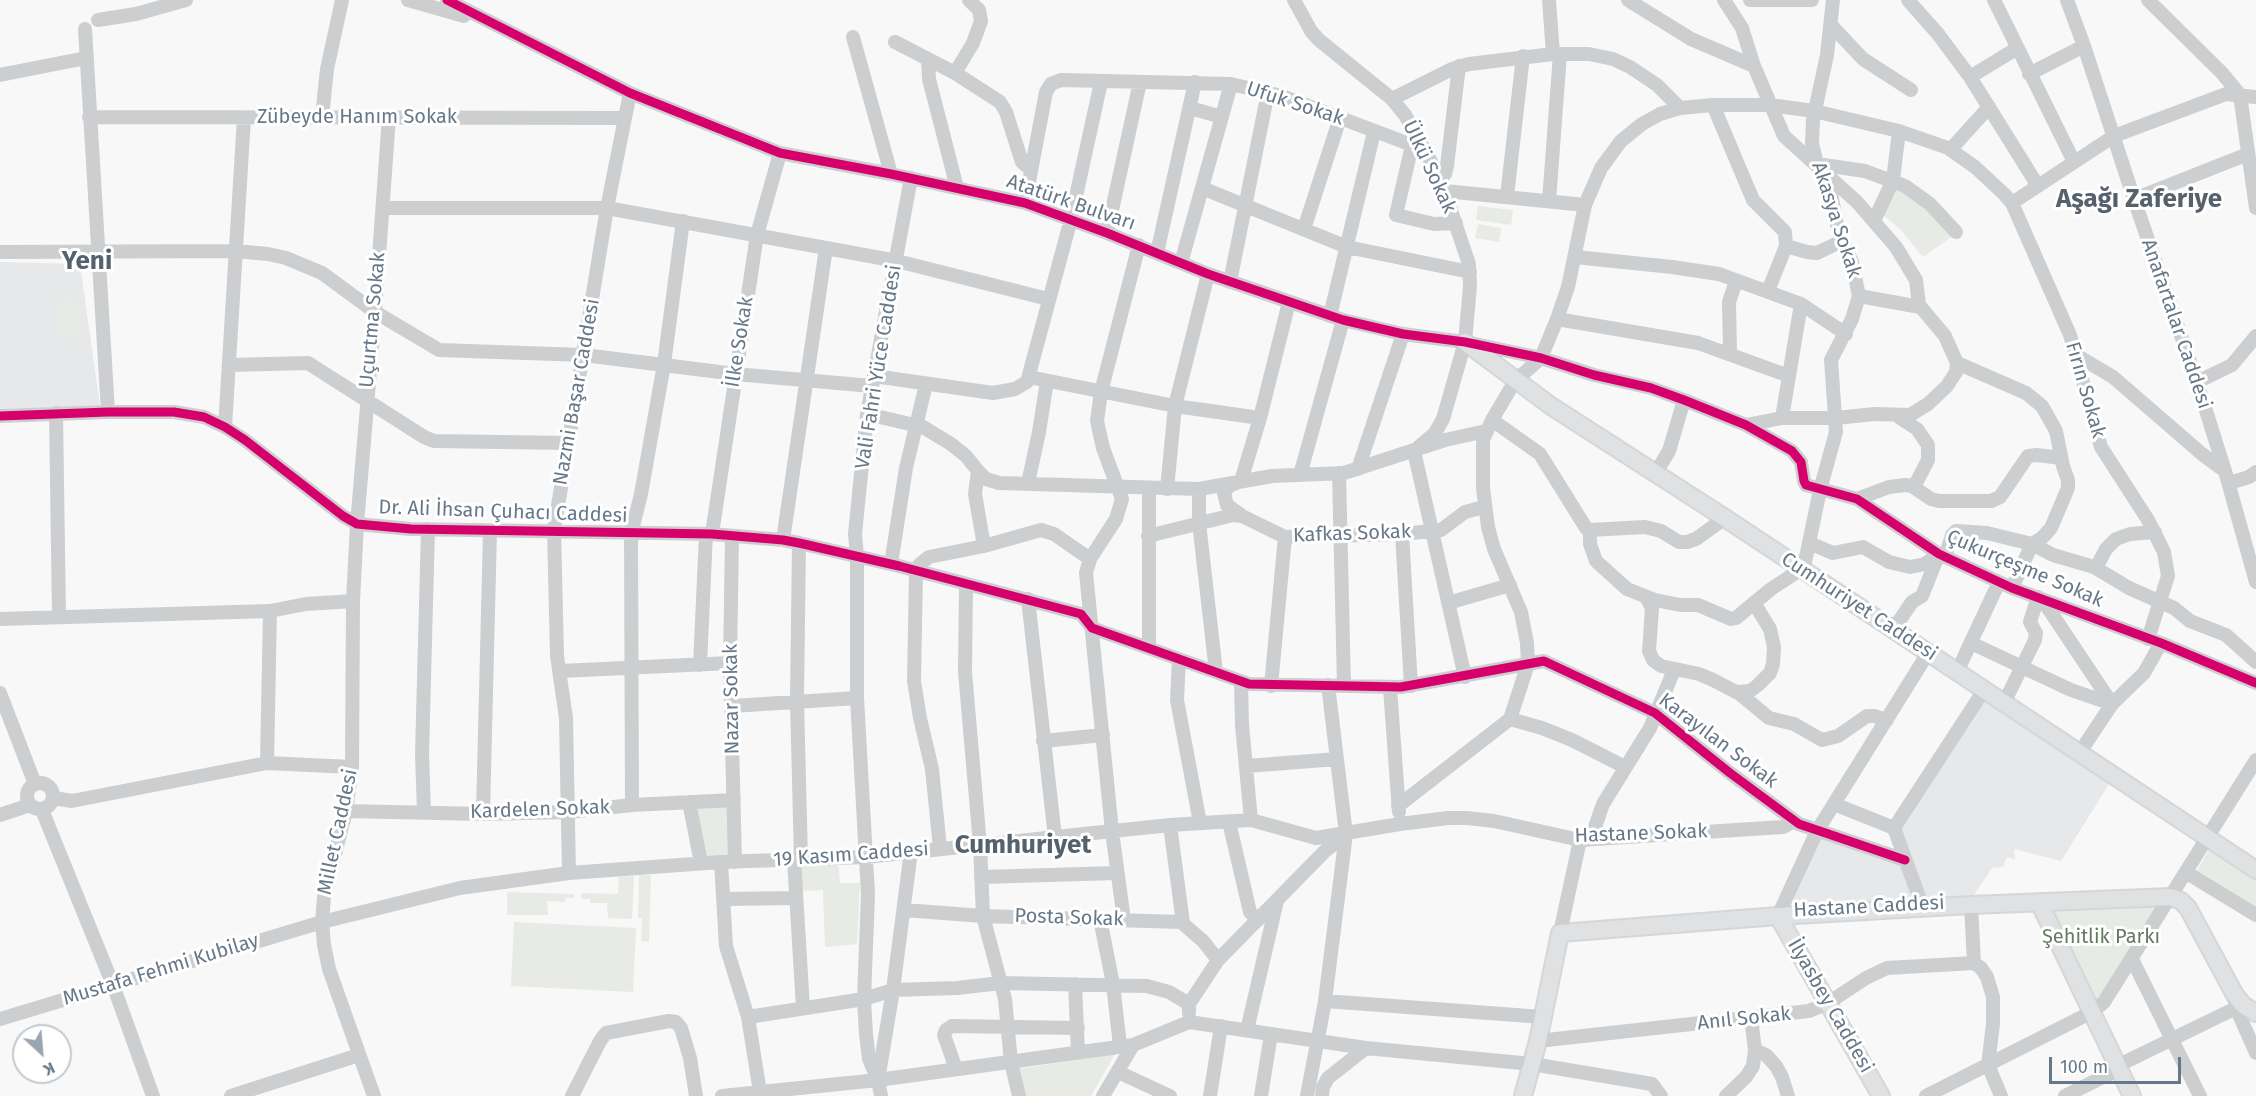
<!DOCTYPE html>
<meta charset="utf-8">
<style>
body{margin:0}
#map{position:relative;width:2256px;height:1096px;overflow:hidden;background:#f8f8f8;font-family:"Fira Sans",sans-serif}
canvas{display:block}
.north{position:absolute;left:12px;top:1024px;width:60px;height:60px;box-sizing:border-box;background:#fff;border:2px solid #c2c9d0;border-radius:50%;rotate:154deg;font-size:16px;font-weight:700;line-height:24px;text-align:center;color:#677889}
.north::after{content:'';display:block;margin:auto;width:21px;height:27px;background:#9aa5b0;clip-path:polygon(50% 0,100% 100%,50% 72%,0 100%)}
.scale{position:absolute;left:2049px;top:1057px;width:132px;height:27px;box-sizing:border-box;border:3px solid #677889;border-top:0;padding-left:8px;font-size:18px;line-height:21px;white-space:nowrap;color:#677889;-webkit-text-stroke:4px #fff;paint-order:stroke}
</style>
<div id="map">
<canvas width="2256" height="1096"></canvas>
<div class="north">K</div>
<div class="scale">100 m</div>
</div>
<script>
const g = document.querySelector('canvas').getContext('2d');
g.lineJoin = 'round';
function paint(path, color) { g.fillStyle = color; g.fill(path, 'evenodd'); }
const toPath = rows => new Path2D(rows.map(r => 'M' + r).join(''));
function strokePath(path, color, width, dash) { g.strokeStyle = color; g.lineWidth = width; g.lineCap = dash ? 'butt' : 'round'; g.setLineDash(dash || []); g.stroke(path); }
function drawText(font, color, halo, rows, align = 'center') {
  g.font = font + ' "Fira Sans",sans-serif'; g.lineWidth = 6; g.setLineDash([]); g.textBaseline = 'middle'; g.strokeStyle = halo; g.fillStyle = color; for (const [text, x, y, turn = 0] of rows) {
    g.save(); g.translate(x, y); g.rotate((+turn || 0) * Math.PI / 180); g.textAlign = isNaN(turn) ? turn : align; if (halo) g.strokeText(text, 0, 0); g.fillText(text, 0, 0); g.restore();
  }
}
paint(toPath([
 [0,262,80,264,100,406,0,409],
 [1984,696,2109,784,2061,861,2014,849,2015,860,2007,857,2003,867,1992,868,1974,895,1924,899,1899,827],
 [1822,835,1902,862,1916,900,1798,908,1795,906,1794,899]
]), '#e7e8e9');
paint(toPath([
 [1895,187,1916,200,1954,235,1923,257,1900,229,1881,213],
 [1478,206,1513,210,1511,225,1476,220],
 [1478,224,1501,228,1499,242,1475,238],
 [76,300,80,337,60,340,56,302],
 [730,804,730,855,704,858,694,806],
 [2211,846,2256,876,2256,909,2196,873],
 [838,861,840,883,860,883,857,944,825,947,823,890,798,891,797,864],
 [639,875,651,875,649,942,641,941,642,918,638,918],
 [634,876,632,919,608,918,607,903,590,903,590,899,581,899,581,893,618,894,619,877],
 [507,892,574,894,574,898,565,898,565,902,547,901,548,915,507,915],
 [2158,906,2103,996,2097,1000,2094,998,2051,913,2052,908],
 [514,922,636,928,633,992,511,986],
 [1115,1054,1091,1096,1025,1096,1018,1069]
]), '#e7eae5');
const major = toPath([
 [1465,342,1551,406,1725,518,2256,870],
 [2039,902,2132,1096],
 [1778,916,1881,1096],
 [1523,1096,1538,1041,1560,933,1778,916,1971,905,2171,897,2181,901,2188,908,2235,995,2243,1005,2256,1013]
]);
strokePath(major, '#d5d6d7', 20);
strokePath(toPath([
 [408,0,464,16],
 [447,0,630,93,780,153,891,174,1025,203,1107,233,1208,274,1343,320,1403,334,1465,342,1541,358,1594,375,1651,388,1684,400,1746,425,1792,451,1801,462,1804,481,1806,485,1857,499,1939,554,2012,588,2161,643,2256,683],
 [1294,0,1311,31,1319,40,1392,99,1405,115,1440,178,1469,264,1470,286,1465,342,1443,419,1435,433,1414,451,1465,677],
 [1549,0,1553,54],
 [1628,0,1691,39,1754,66],
 [1724,0,1742,28,1754,66,1784,136,1857,202,1896,247,1916,280,1919,305,1945,336,1957,363,1956,372,1947,386,1928,404,1910,415,1875,414,1836,418,1782,418,1746,425],
 [1750,0,1812,0],
 [1908,0,1938,34,1970,77,2038,186],
 [1994,0,2074,162],
 [2067,0,2084,46,2134,199,2197,382,2225,471,2256,582],
 [2148,0,2222,73,2240,95],
 [98,20,136,14,186,0],
 [1831,25,1863,59,1911,90],
 [85,29,108,412],
 [853,37,891,174],
 [895,42,955,73,1000,102,1006,112,1022,162,1031,170],
 [928,60,929,79,957,188],
 [955,73,973,43,981,21,979,10,969,0],
 [2029,74,2084,46],
 [0,75,86,58],
 [1970,77,2016,49],
 [2240,95,2256,208],
 [1392,99,1452,69,1469,64,1553,54,1589,54,1613,59,1630,67,1657,85,1680,108],
 [1713,105,1753,200,1785,232,1786,246,1768,291],
 [1190,108,1222,117],
 [89,117,624,118],
 [322,117,327,69,342,0],
 [1412,145,1396,215,1434,224,1456,223],
 [1951,149,1989,107],
 [1817,164,1865,171,1905,186,1930,204,1956,232],
 [1440,178,1445,174,1447,166,1459,66],
 [1202,188,1347,247,1470,272],
 [1445,191,1585,205],
 [1507,196,1523,56],
 [2134,199,2248,154],
 [1549,201,1560,54],
 [1025,203,1046,92,1051,84,1061,80,1231,84,1282,96,1412,145,1421,142],
 [2012,203,2114,136,2226,94,2256,97],
 [383,208,607,208,897,261,1048,299],
 [1874,221,1893,180,1899,131],
 [1304,229,1340,118],
 [1107,233,1140,82],
 [1786,246,1807,252,1817,253,1842,241],
 [0,252,235,251,268,254,286,258,322,273,375,312,439,350,584,355,735,374,872,386],
 [1157,253,1195,82],
 [1575,257,1672,267,1719,274,1801,304,1846,334],
 [1181,263,1231,84],
 [1230,282,1268,92],
 [1859,296,1920,307],
 [1330,316,1374,132],
 [1557,319,1698,343,1789,376],
 [1730,353,1729,302,1736,281],
 [2076,355,2113,377,2202,454,2225,471],
 [1957,363,2026,393,2042,406,2056,431,2063,466,2068,480,2068,488,2051,528,2042,538,2032,544,2012,588],
 [229,365,308,363,424,437,434,441,569,443],
 [874,376,993,393,1015,389,1027,382,1071,219,1101,82],
 [1029,377,1175,406,1260,418],
 [2197,382,2232,365,2256,336],
 [56,413,59,617],
 [867,414,923,427,951,444,966,456,978,471,975,494,984,546],
 [0,416,108,412,174,412,204,417,225,427,245,440,343,516,357,524,411,529,712,534,783,540,799,543,899,566,1081,614,1092,628,1249,684,1401,687,1544,661,1655,713,1730,773,1799,824,1905,860],
 [1897,416,1917,429,1928,445,1928,460,1914,487],
 [1782,418,1801,304],
 [1492,420,1540,454,1586,528,1590,530,1645,527,1661,531,1679,542,1687,542,1696,539,1725,518],
 [225,427,244,118],
 [1358,469,1403,334],
 [978,471,986,479,999,483,1199,489,1272,476,1344,473,1445,440,1486,431],
 [1339,473,1344,685],
 [1655,474,1669,451,1684,400],
 [1300,475,1343,320],
 [1028,483,1039,432,1047,381],
 [2229,483,2249,477,2256,472],
 [1149,489,1149,648],
 [1167,489,1175,406,1208,274],
 [1199,489,1199,523,1216,672],
 [1857,499,1889,487,1905,485,1912,486,1931,499,1939,501,1991,501,2000,497,2028,456,2037,455,2061,458],
 [1242,516,1227,505,1224,493,1229,486,1241,481,1260,418,1289,302],
 [1590,530,1590,544,1596,561,1627,589,1655,600,1680,605,1698,605,1731,619,1736,618,1771,589,1797,572,1805,562,1820,490,1836,432,1831,360,1852,319,1859,296,1852,262,1838,230,1830,188,1825,175,1817,164,1812,143,1813,120,1827,55,1833,0],
 [712,534,757,235,780,153],
 [1402,534,1411,686],
 [732,536,730,663,735,862],
 [1148,536,1233,515,1242,516,1285,537,1402,534,1441,530,1465,512,1484,507],
 [783,540,826,248],
 [799,543,797,700,801,860],
 [1809,543,1833,553,1863,547,1889,562,1910,567,1925,564,1939,554],
 [1945,557,1952,535,1956,531,1987,533,2032,544,2053,555,2094,567,2129,588,2174,608,2190,621,2226,635,2256,662],
 [891,564,906,468,926,384],
 [2096,568,2106,549,2116,539,2130,534,2155,532],
 [966,584,965,672,980,845,983,916,1005,999,1011,1062,1019,1096],
 [1646,597,1652,608,1649,651,1653,660,1661,666,1699,674,1713,680,1740,694,1769,718,1794,724,1822,740,1838,736,1867,716,1874,716,1887,720],
 [1028,599,1055,837],
 [2042,599,2112,704],
 [1448,603,1510,585],
 [0,619,270,611,306,604,353,601],
 [1893,630,1912,602,1922,596,1938,556],
 [1971,643,2071,690,2112,704],
 [1179,659,1177,700,1200,823],
 [700,665,706,534],
 [561,671,730,663],
 [1957,672,1999,582],
 [1241,682,1242,725,1251,820],
 [1271,686,1285,537],
 [1390,688,1399,812],
 [1736,692,1750,691,1758,685,1770,673,1773,664,1774,647,1770,629,1754,603],
 [0,693,35,784],
 [2004,703,2035,640,2036,633,2030,622,2038,597],
 [732,706,857,698],
 [1510,719,1542,728,1572,740,1625,767],
 [1043,741,1103,735],
 [2080,752,2112,704,2144,673,2161,643],
 [267,763,270,611],
 [1247,766,1337,759],
 '27 796a13 13 0 1 1 26 0a13 13 0 1 1-26 0Z',
 [54,798,72,801,267,763,352,767],
 [689,802,701,863],
 [1834,804,1894,828],
 [632,805,631,534,641,494,664,364,683,221],
 [1398,806,1510,719,1528,664,1527,643,1521,612,1494,549,1488,527,1483,488,1483,440,1492,420,1515,381,1541,358,1557,319,1568,287,1585,205,1601,168,1621,141,1642,124,1660,114,1680,108,1713,105,1770,105,1814,111,1899,131,1948,148,1975,167,2004,194,2012,203,2070,335,2101,447,2148,520,2164,552,2168,576,2148,639],
 [42,810,113,985,153,1096],
 [346,811,483,814,568,812,632,805,734,800],
 [424,812,422,754,428,529],
 [483,814,490,531],
 [0,815,30,805],
 [1229,822,1250,912,1258,920],
 [1170,825,1183,923],
 [1596,839,1595,827,1603,804,1650,728,1674,670],
 [940,848,932,769,920,718,914,681,916,572,919,565,929,557,984,546,1041,530,1054,534,1090,559],
 [794,860,803,1008],
 [721,862,726,946,748,1017,760,1092,762,1096],
 [569,873,566,718,557,656,554,530,607,208,630,93],
 [2187,873,2256,915],
 [981,877,1117,873],
 [723,899,796,898],
 [1971,905,1974,963,1981,968,1987,977,1993,997,1993,1024,1988,1065,2001,1096],
 [1923,908,1894,828,1984,690],
 [904,910,983,916,1181,922,1203,941,1218,960],
 [1778,916,1817,831,1928,653],
 [1100,919,1113,984,1120,1046],
 [1124,920,1112,831,1086,573,1090,559,1116,519,1122,499,1103,448,1097,421,1101,392,1139,245],
 [1560,933,1580,840],
 [2132,959,2200,1096],
 [1075,984,1078,1052],
 [2235,1000,2236,1008,2256,1053],
 [1325,1001,1543,1017],
 [1189,1013,1189,1004,1218,960,1325,851,1344,836],
 [748,1017,864,999,893,990,957,988,1001,983,1147,986,1169,992,1189,1004],
 [0,1019,322,922,460,888,569,873,721,862,866,857,1170,825,1251,820,1316,838,1400,824,1448,818,1467,818,1494,821,1580,840,1783,827,1794,821],
 [1247,1030,1277,901],
 [1538,1041,1809,1011,1828,1003,1866,978,1887,968,1974,963],
 [1755,1050,1766,1055,1776,1066,1782,1077,1788,1096],
 [2117,1066,2236,1008],
 [956,1069,944,1035,946,1030,952,1026,1078,1028],
 [1118,1072,1170,1096],
 [878,1080,893,990,911,851],
 [231,1096,359,1055],
 [374,1096,329,969,324,945,322,922,324,897,346,811,352,767,353,601,357,524,375,312,389,117],
 [572,1096,600,1041,606,1033,669,1021,676,1022,681,1028,690,1058,696,1096],
 [722,1096,878,1080,1133,1045,1189,1022,1366,1048,1532,1064,1652,1084,1661,1096],
 [881,1096,878,1080,869,1059,866,1034,864,999,868,894,857,698,857,556,855,534,867,414,911,178],
 [1103,1096,1133,1045],
 [1210,1096,1221,1026],
 [1261,1096,1271,1034],
 [1307,1096,1325,1001,1346,834,1328,685],
 [1322,1096,1323,1087,1328,1078,1366,1048],
 [1726,1096,1746,1077,1753,1066,1755,1050,1751,1018],
 [1926,1096,2092,1012,2104,1002,2256,760],
 [2065,1096,2119,1069]
]), '#cdcecf', 14);
strokePath(major, '#e0e1e2', 16);
strokePath(toPath([
 [447,0,630,93,780,153,891,174,1025,203,1107,233,1208,274,1343,320,1403,334,1465,342,1541,358,1594,375,1651,388,1684,400,1746,425,1792,451,1801,462,1804,481,1806,485,1857,499,1939,554,2012,588,2161,643,2256,683],
 [0,416,108,412,174,412,204,417,225,427,245,440,343,516,357,524,411,529,712,534,783,540,799,543,899,566,1081,614,1092,628,1249,684,1401,687,1544,661,1655,713,1730,773,1799,824,1905,860]
]), '#d6006c', 9);
drawText('20px', '#677889', '#fff', [
 ["Ufuk Sokak",1295,104,18],
 ["Zübeyde Hanım Sokak",357,117],
 ["Ülkü Sokak",1429,167,65],
 ["Atatürk Bulvarı",1071,203,19],
 ["Akasya Sokak",1836,220,72],
 ["Uçurtma Sokak",373,320,-85],
 ["Anafartalar Caddesi",2176,324,71],
 ["İlke Sokak",740,342,-81],
 ["Vali Fahri Yüce Caddesi",879,367,-81],
 ["Fırın Sokak",2085,390,74],
 ["Nazmi Başar Caddesi",577,392,-80],
 ["Dr. Ali İhsan Çuhacı Caddesi",503,512,2],
 ["Kafkas Sokak",1352,534,-2],
 ["Çukurçeşme Sokak",2025,569,23],
 ["Cumhuriyet Caddesi",1859,607,33],
 ["Nazar Sokak",732,699,-91],
 ["Karayılan Sokak",1718,741,37],
 ["Kardelen Sokak",540,810,-2],
 ["Millet Caddesi",338,832,-78],
 ["Hastane Sokak",1641,834,-2],
 ["19 Kasım Caddesi",851,855,-4],
 ["Hastane Caddesi",1869,907,-3],
 ["Posta Sokak",1069,918,2],
 ["Mustafa Fehmi Kubilay",161,970,-17],
 ["İlyasbey Caddesi",1830,1006,60],
 ["Anıl Sokak",1744,1019,-6]
]);
drawText('20px', '#667a62', '#fff', [
 ["Şehitlik Parkı",2101,937]
]);
drawText('bold 26px', '#55626e', '#fff', [
 ["Aşağı Zaferiye",2139,200],
 ["Yeni",87,262],
 ["Cumhuriyet",1023,846]
]);
</script>
